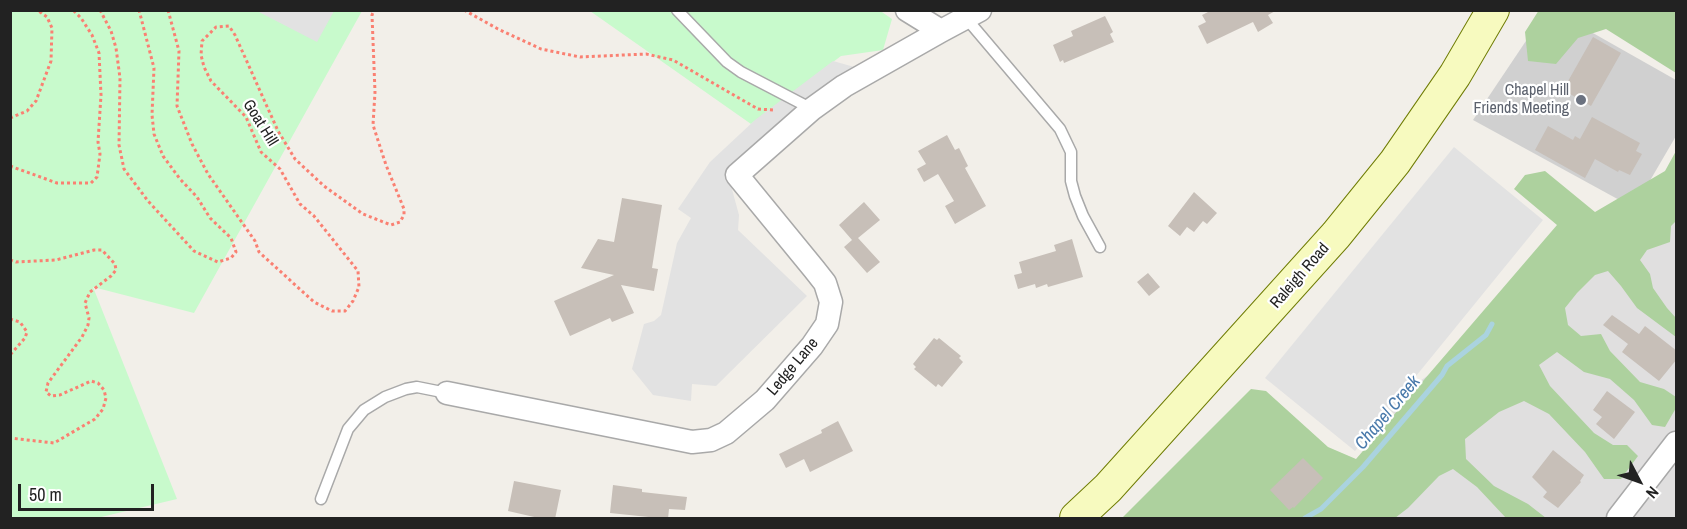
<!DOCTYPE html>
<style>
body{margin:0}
#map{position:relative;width:1687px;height:529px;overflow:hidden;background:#f2efe9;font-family:"Archivo Narrow",sans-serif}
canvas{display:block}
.frame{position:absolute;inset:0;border:12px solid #222;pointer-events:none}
.north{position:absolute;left:1609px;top:451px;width:60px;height:60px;-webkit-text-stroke:4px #fff;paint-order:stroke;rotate:131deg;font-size:16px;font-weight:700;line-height:24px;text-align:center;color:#222}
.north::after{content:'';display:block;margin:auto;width:21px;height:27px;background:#222;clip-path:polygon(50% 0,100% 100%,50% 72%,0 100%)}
.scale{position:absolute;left:18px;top:484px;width:136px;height:27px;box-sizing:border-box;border:3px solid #222;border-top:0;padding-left:8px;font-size:18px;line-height:21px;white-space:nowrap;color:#222;-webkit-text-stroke:4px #fff;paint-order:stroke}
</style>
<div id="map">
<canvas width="1687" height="529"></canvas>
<div class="frame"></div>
<div class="north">N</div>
<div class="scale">50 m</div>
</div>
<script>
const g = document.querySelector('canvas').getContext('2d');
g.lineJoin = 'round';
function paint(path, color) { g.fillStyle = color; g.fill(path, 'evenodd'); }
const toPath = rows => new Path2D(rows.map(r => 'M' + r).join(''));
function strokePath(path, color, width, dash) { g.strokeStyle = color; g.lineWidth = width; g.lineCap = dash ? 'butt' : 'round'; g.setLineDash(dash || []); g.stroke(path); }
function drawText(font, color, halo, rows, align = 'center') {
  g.font = font + ' "Archivo Narrow",sans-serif'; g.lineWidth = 4.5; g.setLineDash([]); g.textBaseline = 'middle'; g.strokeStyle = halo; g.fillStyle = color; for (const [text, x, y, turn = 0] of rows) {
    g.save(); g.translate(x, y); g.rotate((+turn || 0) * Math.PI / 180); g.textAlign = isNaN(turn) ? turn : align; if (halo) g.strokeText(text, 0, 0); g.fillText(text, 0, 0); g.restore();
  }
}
paint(toPath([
 [1676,195,1676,518,1133,518,1387,515,1438,450,1385,406,1671,202]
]), '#e0dfdf');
paint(toPath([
 [1546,11,1554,11,1676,80,1676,136,1634,208,1473,120]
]), '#d0d0d0');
paint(toPath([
 [1539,10,1676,11,1676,73,1606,29,1578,38,1556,64,1528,61,1525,32],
 [1676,151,1676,221,1671,226,1670,242,1647,250,1640,260,1650,274,1653,288,1667,308,1676,318,1676,337,1637,308,1621,286,1608,271,1595,275,1577,293,1565,308,1568,325,1581,336,1601,334,1610,351,1640,382,1664,389,1676,397,1676,408,1665,427,1652,425,1634,400,1610,379,1584,372,1557,352,1539,365,1550,386,1594,433,1613,445,1627,445,1638,456,1621,479,1604,479,1585,452,1549,414,1524,401,1499,412,1465,439,1466,459,1494,486,1528,504,1546,518,1506,518,1477,487,1453,469,1439,476,1408,508,1395,518,1122,518,1251,389,1266,391,1328,447,1356,459,1557,225,1514,189,1525,175,1545,171,1595,212,1665,171]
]), '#add19e');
paint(toPath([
 [879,10,892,19,883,50,841,56,751,124,590,11],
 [10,11,362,11,194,313,93,287,177,499,97,518,11,518]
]), '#c8facc');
paint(toPath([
 [257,11,334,11,317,42],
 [833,61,858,68,727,171,739,215,738,230,807,296,716,386,692,384,691,401,653,395,632,369,644,324,654,321,661,315,677,243,691,218,678,209,710,162,755,120],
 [1454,147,1543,220,1355,451,1265,378]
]), '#e2e2e2');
strokePath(toPath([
 [1305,518,1321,509,1363,467,1442,375,1447,366,1486,335,1492,324]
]), '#aad3df', 5);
paint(toPath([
 [1212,10,1277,10,1268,15,1273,23,1258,32,1253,22,1207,44,1198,26,1206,22,1202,15],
 [1105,16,1113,32,1110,34,1114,42,1064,63,1063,60,1060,62,1053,45,1073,36,1071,31],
 [1593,37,1621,53,1591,106,1563,90],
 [1592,117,1640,143,1636,151,1642,154,1630,175,1619,170,1618,172,1595,159,1585,178,1535,150,1548,126,1573,140,1575,136,1580,139],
 [947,135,955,150,959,148,968,166,965,168,986,206,955,224,945,206,954,201,938,174,924,182,917,169,926,164,918,151],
 [1194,192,1217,213,1207,224,1203,221,1194,232,1187,227,1180,236,1168,226],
 [622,198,662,205,652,268,658,269,654,291,621,285,634,313,612,322,610,318,570,336,554,301,614,275,581,268,598,239,614,242],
 [864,202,880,220,858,238,880,262,867,273,844,247,852,240,839,225],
 [1072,239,1083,277,1048,287,1047,284,1036,288,1035,284,1018,289,1014,275,1022,273,1019,262,1056,251,1054,245],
 [1148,273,1160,287,1149,296,1137,282],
 [1612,315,1639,334,1645,326,1677,351,1677,359,1659,381,1622,352,1628,344,1603,325],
 [934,338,937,340,939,338,961,356,959,358,963,362,942,387,938,384,936,387,914,369,916,367,913,364],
 [1607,391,1635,412,1614,439,1596,424,1602,417,1593,410],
 [838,421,853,451,810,472,804,459,786,468,779,454,822,433,821,430],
 [1553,450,1584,475,1580,481,1581,482,1558,508,1543,497,1547,492,1532,477],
 [1303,458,1323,478,1294,508,1293,507,1289,510,1270,490],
 [514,481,561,490,555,519,543,519,508,511],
 [613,485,642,489,642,492,687,497,685,510,669,509,668,519,610,513]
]), '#c7bfb8');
const service = toPath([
 [677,10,727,62,741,72,812,109],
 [966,18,1060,129,1071,152,1071,181,1075,196,1083,216,1100,247],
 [321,499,348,429,364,410,385,397,406,389,417,387,447,393]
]);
const minor = toPath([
 [907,10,941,31],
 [447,393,692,442,711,440,726,433,765,400,812,346,827,324,831,302,825,283,814,269,737,175,812,109,844,86,941,31,980,10],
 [1618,518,1676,443]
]);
const secondary = toPath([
 [1076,518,1108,488,1336,235,1395,162,1455,75,1493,10]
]);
strokePath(service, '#a9a9a9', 13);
strokePath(minor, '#a9a9a9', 25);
strokePath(secondary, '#707d05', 34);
strokePath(toPath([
 [100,10,111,31,116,48,120,78,119,145,124,169,148,201,194,251,218,262,231,258,236,252,231,238,210,218,197,197,180,179,163,156,154,134,152,115,154,68,139,10],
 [168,10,179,51,177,106,192,144,208,174,255,241,259,252,314,302,332,311,345,311,353,301,359,287,358,271,314,216,300,204,280,169,261,152,246,117,211,81,204,67,201,55,202,41,216,27,229,26,235,35,278,131,295,159,324,186,363,214,391,225,400,222,404,215,404,209,386,165,373,125,375,92,372,15,374,10],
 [464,10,498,29,541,49,580,57,646,54,673,60,758,109,773,110],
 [10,118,27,111,36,101,51,61,52,28,47,17,37,10],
 [10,166,57,183,91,183,97,177,100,154,98,142,101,95,99,53,92,35,81,18,73,10],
 [10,260,16,262,56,260,94,250,102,250,115,264,116,270,111,276,90,292,85,303,89,318,88,325,82,337,48,383,46,392,51,396,60,395,91,381,98,383,104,390,106,398,103,409,95,419,54,443,10,438],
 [10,319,20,322,27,332,25,338,10,355]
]), '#fa8072', 3, [3, 3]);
strokePath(service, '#fff', 10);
strokePath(minor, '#fff', 22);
strokePath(secondary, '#f7fabf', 32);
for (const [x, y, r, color] of [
 [1581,100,6,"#6b7280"]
]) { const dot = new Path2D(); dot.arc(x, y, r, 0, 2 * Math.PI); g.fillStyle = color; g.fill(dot); strokePath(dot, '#fff', 2); }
drawText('16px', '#5b616d', '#fff', [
 ["Chapel Hill",1569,91],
 ["Friends Meeting",1569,109]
], 'right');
drawText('16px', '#222', '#fff', [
 ["Goat Hill",260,123,58],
 ["Raleigh Road",1300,276,-49],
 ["Ledge Lane",793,367,-50]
]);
drawText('italic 18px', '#4a7aab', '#fff', [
 ["Chapel Creek",1388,413,-50]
]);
</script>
